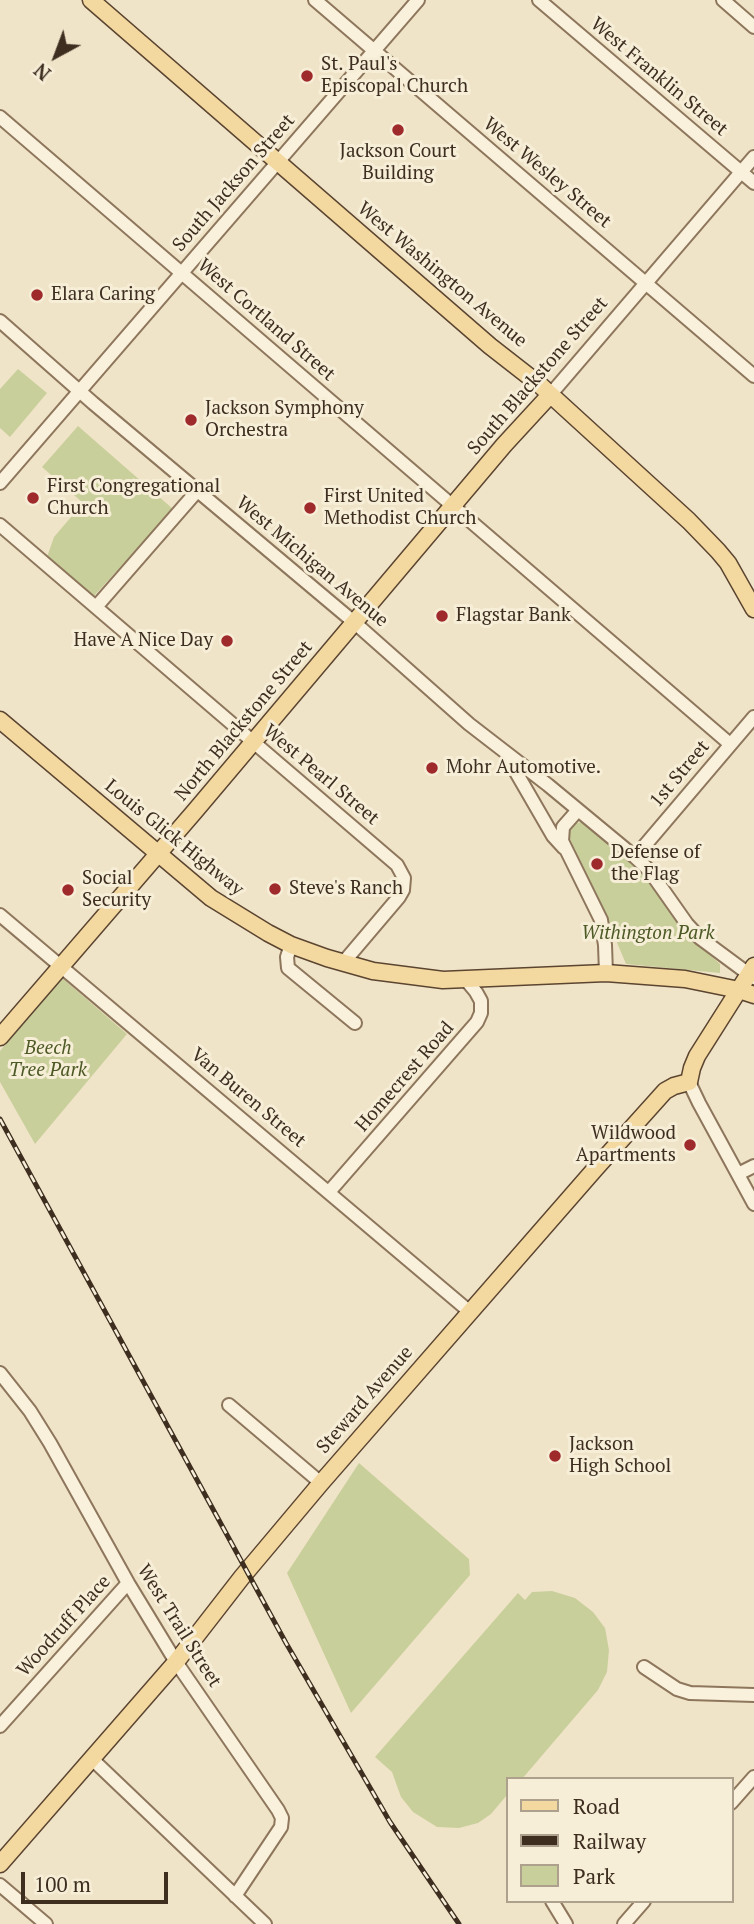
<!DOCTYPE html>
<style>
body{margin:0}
#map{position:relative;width:754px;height:1924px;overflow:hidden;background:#f0e4c8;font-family:"PT Serif",serif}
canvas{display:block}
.legend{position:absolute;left:506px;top:1777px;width:228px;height:126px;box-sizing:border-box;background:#f7eed8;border:2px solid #ada18e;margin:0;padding:9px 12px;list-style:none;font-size:21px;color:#3d2e20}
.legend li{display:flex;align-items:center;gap:14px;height:35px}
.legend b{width:35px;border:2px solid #ada18e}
.north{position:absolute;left:21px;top:21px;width:70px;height:70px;-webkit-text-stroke:5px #f7eed8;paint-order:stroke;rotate:221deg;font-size:19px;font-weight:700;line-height:28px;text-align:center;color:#3d2e20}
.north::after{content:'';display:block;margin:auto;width:24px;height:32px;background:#3d2e20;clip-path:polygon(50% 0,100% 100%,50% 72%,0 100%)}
.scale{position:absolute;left:21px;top:1872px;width:147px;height:32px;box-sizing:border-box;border:4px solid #3d2e20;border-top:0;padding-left:9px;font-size:21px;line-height:24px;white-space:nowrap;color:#3d2e20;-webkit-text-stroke:5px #f7eed8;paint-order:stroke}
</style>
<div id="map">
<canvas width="754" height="1924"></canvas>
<ul class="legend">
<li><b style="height:9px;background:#f3d9a0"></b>Road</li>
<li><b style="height:9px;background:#3d2e20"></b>Railway</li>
<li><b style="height:19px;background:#c9cf9b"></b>Park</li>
</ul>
<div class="north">N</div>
<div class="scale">100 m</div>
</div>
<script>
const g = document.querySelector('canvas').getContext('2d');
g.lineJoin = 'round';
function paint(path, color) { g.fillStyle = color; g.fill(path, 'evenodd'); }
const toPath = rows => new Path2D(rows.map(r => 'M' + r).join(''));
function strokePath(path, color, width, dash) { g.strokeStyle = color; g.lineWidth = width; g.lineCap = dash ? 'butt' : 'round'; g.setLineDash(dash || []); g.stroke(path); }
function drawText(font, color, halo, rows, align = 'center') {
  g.font = font + ' "PT Serif",serif'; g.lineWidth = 6; g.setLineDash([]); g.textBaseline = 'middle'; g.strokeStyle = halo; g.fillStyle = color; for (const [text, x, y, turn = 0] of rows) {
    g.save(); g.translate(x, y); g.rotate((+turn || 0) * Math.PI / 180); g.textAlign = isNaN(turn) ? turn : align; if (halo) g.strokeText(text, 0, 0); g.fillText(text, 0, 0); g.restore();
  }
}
paint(toPath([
 [18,369,47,393,10,437,0,428,0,389],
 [78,426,173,509,93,597,47,557,54,537,83,503,42,467],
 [582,822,641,872,685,933,720,964,720,973,626,964,596,893,569,837,569,829,573,824],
 [62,978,127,1034,35,1144,0,1082,0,1051],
 [359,1463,469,1559,470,1575,351,1713,287,1573],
 [552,1591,575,1598,593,1612,605,1628,609,1650,607,1672,598,1690,522,1779,507,1779,507,1795,491,1814,478,1823,459,1828,437,1827,413,1812,401,1797,392,1772,375,1757,518,1593,525,1600,532,1592]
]), '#c9cf9b');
const minor = toPath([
 [315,0,754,376],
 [539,0,754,183],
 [723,0,754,27],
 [0,117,730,744],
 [0,321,93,403,355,623,469,724,548,785,635,857,649,870,687,924,700,938,754,978],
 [550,395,754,157],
 [0,483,418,0],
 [0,525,397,865,404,878,403,890,399,897,343,963],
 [96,607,198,490],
 [509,760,553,836,564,848],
 [578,810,563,827,562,841,601,920,605,945,606,973],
 [635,857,754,717],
 [0,915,470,1312],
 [291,945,287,957,288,968,355,1023],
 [689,1082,699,1103,754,1204],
 [738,1174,754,1166],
 [329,1192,477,1022,481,1013,481,1001,476,992,466,980],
 [0,1373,30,1411,50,1443,128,1583,176,1662,278,1810,282,1818,281,1827,235,1896],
 [229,1405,321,1483],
 [644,1667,677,1689,690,1693,754,1695],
 [0,1726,128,1583],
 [92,1759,265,1924],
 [731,1803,754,1777],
 [0,1885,46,1924],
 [552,1901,566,1924],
 [624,1924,644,1901]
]);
const major = toPath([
 [91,0,490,346,540,385,689,521,718,551,728,563,754,609],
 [0,720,211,898,268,933,291,945,327,958,373,971,443,980,606,973,685,979,739,990,754,995],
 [0,1037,195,811,504,445,550,395],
 [0,1864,176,1662,242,1577,321,1483,595,1169,665,1091,674,1086,689,1082,692,1068,697,1056,754,966]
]);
strokePath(minor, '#8d765c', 16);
strokePath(major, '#5b4430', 19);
strokePath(minor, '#faf1dc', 12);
strokePath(major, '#f3d9a0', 16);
const rail = toPath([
 [0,1119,286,1643,390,1822,459,1924]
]);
strokePath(rail, '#3d2e20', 5);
strokePath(rail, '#f7eed8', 2.5, [8]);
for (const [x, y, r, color] of [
 [307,76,7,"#9e2a2b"],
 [398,130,7,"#9e2a2b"],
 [37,295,7,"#9e2a2b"],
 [191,420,7,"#9e2a2b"],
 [33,498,7,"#9e2a2b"],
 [310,508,7,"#9e2a2b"],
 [442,616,7,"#9e2a2b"],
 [227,641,7,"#9e2a2b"],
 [432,768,7,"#9e2a2b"],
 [597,864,7,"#9e2a2b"],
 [275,889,7,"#9e2a2b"],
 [68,890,7,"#9e2a2b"],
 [690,1145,7,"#9e2a2b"],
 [555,1456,7,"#9e2a2b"]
]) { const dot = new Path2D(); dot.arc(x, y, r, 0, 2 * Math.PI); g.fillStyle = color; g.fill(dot); strokePath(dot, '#f7eed8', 2.5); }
drawText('19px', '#3d2e20', '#f7eed8', [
 ["St. Paul's",321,65],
 ["Episcopal Church",321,87],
 ["Jackson Court",398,152,"center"],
 ["Building",398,174,"center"],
 ["Elara Caring",51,295],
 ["Jackson Symphony",205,409],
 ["Orchestra",205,431],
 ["First Congregational",47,487],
 ["Church",47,509],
 ["First United",324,497],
 ["Methodist Church",324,519],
 ["Flagstar Bank",456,616],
 ["Have A Nice Day",213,641,"right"],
 ["Mohr Automotive.",446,768],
 ["Defense of",611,853],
 ["the Flag",611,875],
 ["Social",82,879],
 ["Security",82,901],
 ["Steve's Ranch",289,889],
 ["Wildwood",676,1134,"right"],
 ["Apartments",676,1156,"right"],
 ["Jackson",569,1445],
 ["High School",569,1467]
], 'left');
drawText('19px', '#3d2e20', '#f7eed8', [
 ["West Franklin Street",659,77,40],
 ["West Wesley Street",547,173,40],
 ["South Jackson Street",234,183,-49],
 ["West Washington Avenue",442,275,40],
 ["West Cortland Street",266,320,41],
 ["South Blackstone Street",538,376,-49],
 ["West Michigan Avenue",312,562,40],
 ["North Blackstone Street",244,721,-50],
 ["1st Street",680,774,-50],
 ["West Pearl Street",321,775,40],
 ["Louis Glick Highway",174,838,39],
 ["Homecrest Road",405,1077,-49],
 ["Van Buren Street",248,1098,40],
 ["Steward Avenue",365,1400,-49],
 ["Woodruff Place",64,1626,-48],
 ["West Trail Street",179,1626,58]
]);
drawText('italic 19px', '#4d5a26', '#f7eed8', [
 ["Withington Park",648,934],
 ["Beech",48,1049],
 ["Tree Park",48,1071]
]);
</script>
